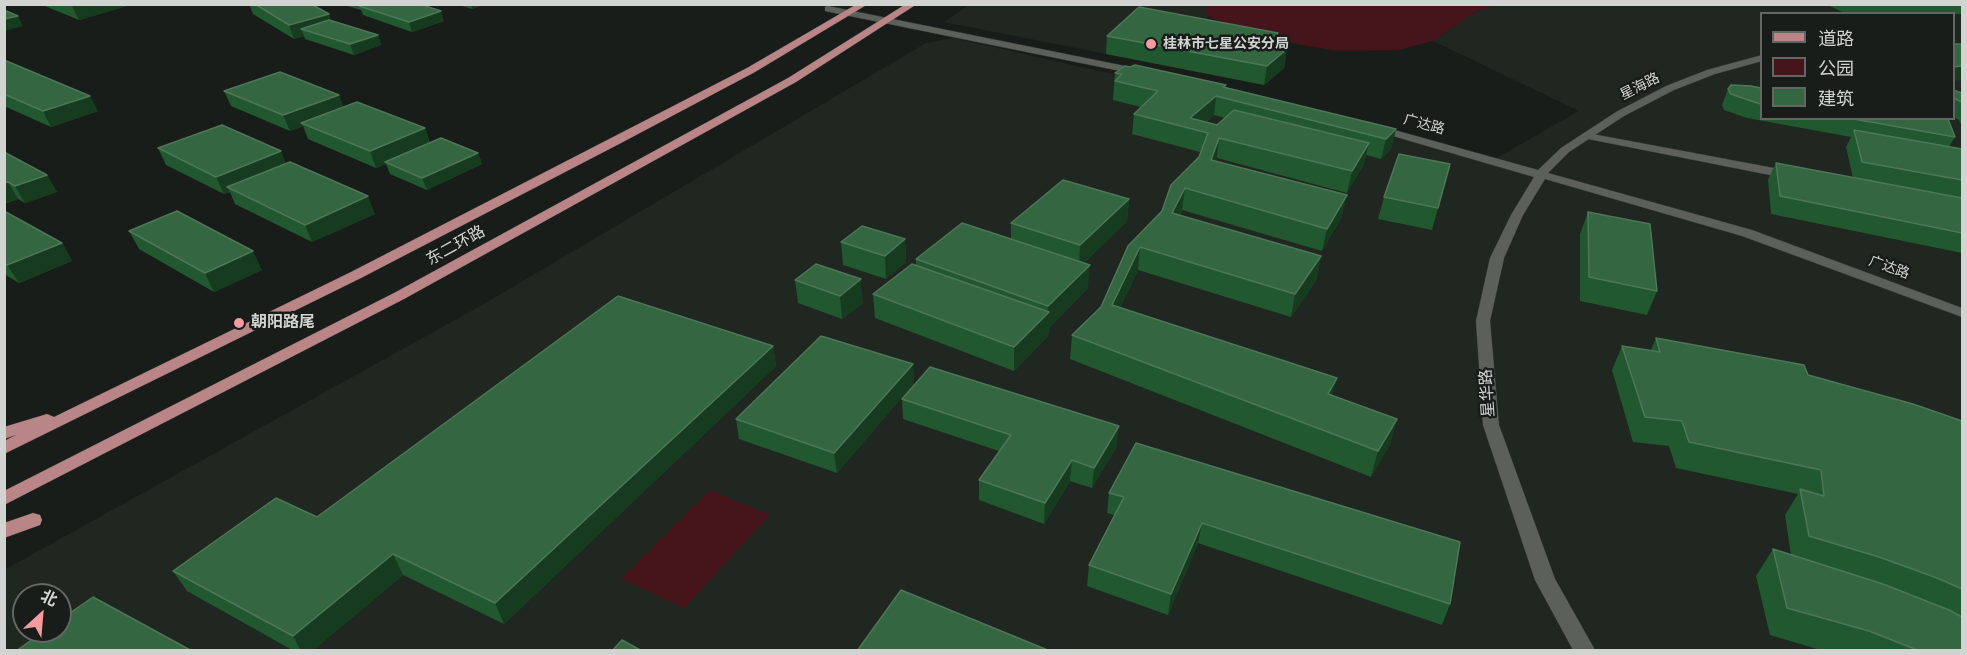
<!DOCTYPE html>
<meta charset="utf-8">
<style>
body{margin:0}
#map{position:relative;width:1967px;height:655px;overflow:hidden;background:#191d19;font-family:"Varela Round","Noto Sans SC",sans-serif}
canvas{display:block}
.frame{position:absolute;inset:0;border:6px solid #d1d4d1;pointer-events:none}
.legend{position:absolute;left:1760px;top:12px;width:195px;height:108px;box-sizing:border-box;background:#191d19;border:2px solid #636663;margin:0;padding:8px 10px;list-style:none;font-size:18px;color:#d1d4d1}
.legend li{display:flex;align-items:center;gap:12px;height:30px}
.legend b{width:30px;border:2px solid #636663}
.north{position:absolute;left:12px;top:583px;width:60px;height:60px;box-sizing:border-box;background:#191d19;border:2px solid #636663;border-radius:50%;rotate:26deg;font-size:16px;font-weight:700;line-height:24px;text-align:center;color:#d1d4d1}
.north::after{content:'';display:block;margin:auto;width:21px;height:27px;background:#f49aa1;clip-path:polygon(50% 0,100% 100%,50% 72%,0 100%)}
</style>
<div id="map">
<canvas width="1967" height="655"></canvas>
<div class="frame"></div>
<ul class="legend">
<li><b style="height:8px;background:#ba8587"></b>道路</li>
<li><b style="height:16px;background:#46141b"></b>公园</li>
<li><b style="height:16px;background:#346641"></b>建筑</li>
</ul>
<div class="north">北</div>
</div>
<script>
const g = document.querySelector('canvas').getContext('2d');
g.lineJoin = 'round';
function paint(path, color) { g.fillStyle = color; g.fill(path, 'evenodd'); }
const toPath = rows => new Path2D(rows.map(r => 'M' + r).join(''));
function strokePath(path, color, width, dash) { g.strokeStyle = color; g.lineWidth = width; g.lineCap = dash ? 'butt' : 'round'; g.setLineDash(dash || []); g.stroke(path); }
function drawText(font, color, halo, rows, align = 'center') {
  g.font = font + ' "Varela Round","Noto Sans SC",sans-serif'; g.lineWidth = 5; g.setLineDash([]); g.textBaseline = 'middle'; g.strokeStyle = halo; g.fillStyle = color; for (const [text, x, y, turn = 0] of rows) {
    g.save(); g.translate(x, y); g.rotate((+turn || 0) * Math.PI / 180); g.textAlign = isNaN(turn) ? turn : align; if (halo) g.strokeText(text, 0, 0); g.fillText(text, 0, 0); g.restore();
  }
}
paint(toPath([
 [1499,4,1962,5,1962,650,5,650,4,570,482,305,926,43,953,38,1493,160,1579,111,1433,41,1477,11],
 [1762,14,1954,14,1954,118,1762,118],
 [24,595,60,595,60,631,24,631],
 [969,5,1205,5,1212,37,1263,63,1284,68,1264,85,944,22]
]), '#1f2720');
paint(toPath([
 [1205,5,1499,5,1477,11,1433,41,1398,50,1338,51,1267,39,1207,16],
 [710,490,770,515,684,608,621,579]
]), '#46141b');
const minor = toPath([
 [1587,133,1790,171,1796,175,1790,179,1583,138,1583,134,1587,133]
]);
const tertiary = toPath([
 [828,6,1140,69,1145,72,1140,75,825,11,825,7,828,6],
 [1762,55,1762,61,1715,74,1674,90,1624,116,1569,152,1548,173,1752,230,1962,308,1962,317,1742,236,1545,179,1523,215,1504,258,1490,321,1499,425,1555,579,1595,650,1573,650,1535,580,1483,425,1476,321,1490,258,1511,215,1534,177,1372,130,1370,128,1372,126,1380,126,1538,170,1561,148,1616,112,1666,86,1707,70,1762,55]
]);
const primary = toPath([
 [857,4,868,4,755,72,621,143,361,278,4,454,4,441,16,435,4,439,4,427,47,414,54,417,351,272,747,68,857,4],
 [906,4,917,4,796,82,404,299,4,505,4,491,394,293,788,78,906,4],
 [33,513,40,515,42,520,40,525,4,538,4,523,33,513]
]);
strokePath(minor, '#363836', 1);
strokePath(tertiary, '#363836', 1);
strokePath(primary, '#363836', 1);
paint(minor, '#5b605b');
paint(tertiary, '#5b605b');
paint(primary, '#ba8587');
paint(toPath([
 [40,4,126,4,127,6,79,20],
 [249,4,311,4,331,20,378,35,381,45,354,55,305,39,304,36,294,39,253,14],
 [341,4,419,4,444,21,412,32,363,15,361,10],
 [456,4,486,4,472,9],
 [1826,4,1962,4,1962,14,1846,14],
 [1107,36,1276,47,1287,49,1284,68,1264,85,1106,54],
 [4,60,98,111,51,127,4,106],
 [1115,73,1226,85,1225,88,1396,129,1391,149,1381,159,1366,155,1364,164,1347,193,1217,158,1216,161,1342,217,1322,251,1182,210,1180,215,1317,279,1291,317,1138,270,1120,308,1337,378,1332,396,1397,419,1390,444,1371,477,1070,359,1072,335,1101,307,1162,211,1199,157,1200,152,1132,134,1134,114,1141,107,1113,100],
 [1214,115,1225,118,1217,125,1206,122],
 [1761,88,1761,118,1943,118,1955,137,1949,147,1962,149,1962,253,1771,214,1768,180,1776,163,1853,178,1846,147,1851,137,1747,118,1724,110,1722,105,1728,89],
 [1953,90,1962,93,1962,127,1959,120,1953,117],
 [224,91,339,95,343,107,425,128,430,143,478,153,482,164,427,190,390,174,386,164,376,168,308,139,303,126,290,131,231,106],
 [158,148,286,163,375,214,312,242,235,204,230,192,224,194,166,165],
 [4,152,47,175,57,192,25,203,18,199,4,204],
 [1384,197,1438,208,1432,230,1378,219],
 [1129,199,1127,221,1084,263,1088,288,1049,328,1048,336,1014,371,875,318,873,294,916,265,916,259,1011,239,1011,223],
 [4,211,62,243,72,261,19,283,4,274],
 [1588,212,1657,291,1647,315,1580,301,1580,234],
 [129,231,262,270,214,292,139,249],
 [905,239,906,262,886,279,843,265,841,242],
 [795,280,863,303,842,319,798,303],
 [1656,338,1808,375,1962,421,1962,651,1824,651,1770,635,1756,576,1773,549,1791,555,1785,515,1798,494,1676,468,1669,446,1633,442,1612,370,1622,346,1651,350],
 [773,346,776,366,504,624,403,575,312,651,294,651,187,591,173,571],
 [913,364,914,383,837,473,739,439,736,419],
 [902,399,1117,446,1092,488,1070,481,1044,524,979,500,979,480,999,451,903,419],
 [1109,493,1450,604,1442,625,1198,543,1168,615,1087,586,1089,565,1114,515,1107,513]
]), '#21582f');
paint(toPath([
 [77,4,126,4,127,6,79,20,72,6],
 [471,4,486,4,472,9],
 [441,11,444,21,412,32,409,22],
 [329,14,334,28,301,29,304,36,294,39,289,25],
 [18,16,23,26,4,31,4,19],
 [1278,33,1275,51,1265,45],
 [378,35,381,45,354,55,350,44],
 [1287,49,1284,68,1264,85,1267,66],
 [1962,66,1962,80,1953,81,1953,67],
 [339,95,345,110,301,123,303,126,290,131,283,115],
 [90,96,98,111,51,127,43,111],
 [1216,96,1214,115,1196,130,1190,118],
 [425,128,430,145,385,162,386,164,376,168,370,151],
 [1396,129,1391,149,1381,159,1386,139],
 [1219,138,1217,158,1208,181,1211,160],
 [1369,143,1364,164,1347,193,1352,171],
 [281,151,288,168,227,187,230,192,224,194,216,177],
 [478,153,482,164,427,190,422,178],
 [47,175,57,192,25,203,15,186],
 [8,182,18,199,4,204,4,183],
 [1185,188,1182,210,1169,235,1172,213],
 [1347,195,1342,217,1322,251,1327,229],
 [368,196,375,214,312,242,305,225],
 [1129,199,1127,221,1079,268,1080,245],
 [905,239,906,262,886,279,885,256],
 [62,243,72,261,19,283,7,265],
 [1140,247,1138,270,1110,329,1112,305],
 [253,251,262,270,214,292,205,273],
 [1321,256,1317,279,1291,317,1295,294],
 [1090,265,1088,288,1049,328,1048,336,1014,371,1014,347,1047,314,1048,306],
 [861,279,863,303,842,319,840,296],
 [773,346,776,366,504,624,495,603],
 [913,364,914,383,837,473,834,453],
 [1337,378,1331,402,1328,394],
 [1397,419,1390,444,1371,477,1378,451],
 [1119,426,1117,446,1092,488,1094,468],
 [1072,460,1070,481,1044,524,1045,503],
 [1202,523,1198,543,1168,615,1171,594],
 [393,554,403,575,312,651,301,651,293,636]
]), '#163b1f');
const building = toPath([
 [255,4,311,4,329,14,289,25,255,4],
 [364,4,419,4,441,11,409,22,359,6,364,4],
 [1139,7,1278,33,1265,45,1287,49,1267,66,1107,36,1139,7],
 [4,10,18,16,4,19,4,10],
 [329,20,378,35,350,44,301,29,329,20],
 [1953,44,1962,44,1962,66,1953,67,1953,44],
 [4,60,90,96,43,111,4,94,4,60],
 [1135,65,1226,85,1223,87,1396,129,1386,139,1216,96,1190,118,1217,125,1234,110,1369,143,1352,171,1219,138,1211,160,1347,195,1327,229,1185,188,1172,213,1321,256,1295,294,1140,247,1112,305,1337,378,1328,394,1397,419,1378,451,1072,335,1101,307,1128,246,1162,211,1171,185,1199,157,1208,133,1134,114,1158,91,1115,81,1122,74,1115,73,1125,66,1130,67,1135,65],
 [280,72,339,95,283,115,224,91,280,72],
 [1731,85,1751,86,1761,88,1761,104,1754,102,1731,94,1728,89,1731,85],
 [1953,90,1962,93,1962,102,1953,98,1953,90],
 [357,102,425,128,370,151,301,123,357,102],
 [1848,118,1943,118,1948,119,1955,137,1848,118],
 [222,125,281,151,216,177,158,148,222,125],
 [1854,130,1962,149,1962,180,1862,162,1854,130],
 [441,138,478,153,422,178,385,162,441,138],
 [4,152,47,175,15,186,8,182,4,183,4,152],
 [1399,154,1450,164,1438,208,1384,197,1399,154],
 [290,162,368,196,305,225,227,187,290,162],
 [1776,163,1962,198,1962,233,1780,196,1776,163],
 [1063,180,1129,199,1080,245,1011,223,1063,180],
 [4,211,62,243,7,265,4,263,4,211],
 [177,211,253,251,205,273,129,231,177,211],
 [1588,212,1650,224,1657,291,1589,277,1588,212],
 [962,223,1090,265,1048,306,916,259,962,223],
 [862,226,905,239,885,256,841,242,862,226],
 [816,264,861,279,840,296,795,280,816,264],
 [912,264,1049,312,1014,347,873,294,912,264],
 [618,296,773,346,495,603,393,554,293,636,173,571,276,498,317,517,618,296],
 [821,336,913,364,834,453,736,419,821,336],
 [1656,338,1804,365,1808,375,1913,404,1962,421,1962,589,1937,578,1879,557,1809,536,1800,489,1824,496,1821,470,1689,442,1682,421,1645,417,1622,346,1660,352,1656,338],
 [930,367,1119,426,1094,468,1072,460,1045,503,979,480,1011,435,902,399,930,367],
 [1136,443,1460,542,1450,604,1202,523,1171,594,1089,565,1124,497,1109,493,1136,443],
 [1773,549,1883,584,1949,610,1962,617,1962,651,1920,651,1869,631,1787,608,1773,549],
 [901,590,1050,651,857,651,901,590],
 [93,597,192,651,16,651,44,631,60,631,60,620,93,597],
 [622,640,642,651,612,651,622,640]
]);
paint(building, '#346641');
strokePath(building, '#4d7757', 1.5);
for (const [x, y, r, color] of [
 [1151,44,6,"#f49aa1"],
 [239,323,6,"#f49aa1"]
]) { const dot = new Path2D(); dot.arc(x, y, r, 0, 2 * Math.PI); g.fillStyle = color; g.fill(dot); strokePath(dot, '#191d19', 2); }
drawText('bold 14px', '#d1d4d1', '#191d19', [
 ["桂林市七星公安分局",1163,44]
], 'left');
drawText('14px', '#d1d4d1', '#191d19', [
 ["星海路",1640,87,-27],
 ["广达路",1424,125,15],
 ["广达路",1889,268,20]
]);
drawText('16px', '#d1d4d1', '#191d19', [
 ["东二环路",456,246,-29],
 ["星华路",1488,393,-94]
]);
drawText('bold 16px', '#d1d4d1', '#191d19', [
 ["朝阳路尾",251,323]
], 'left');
</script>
